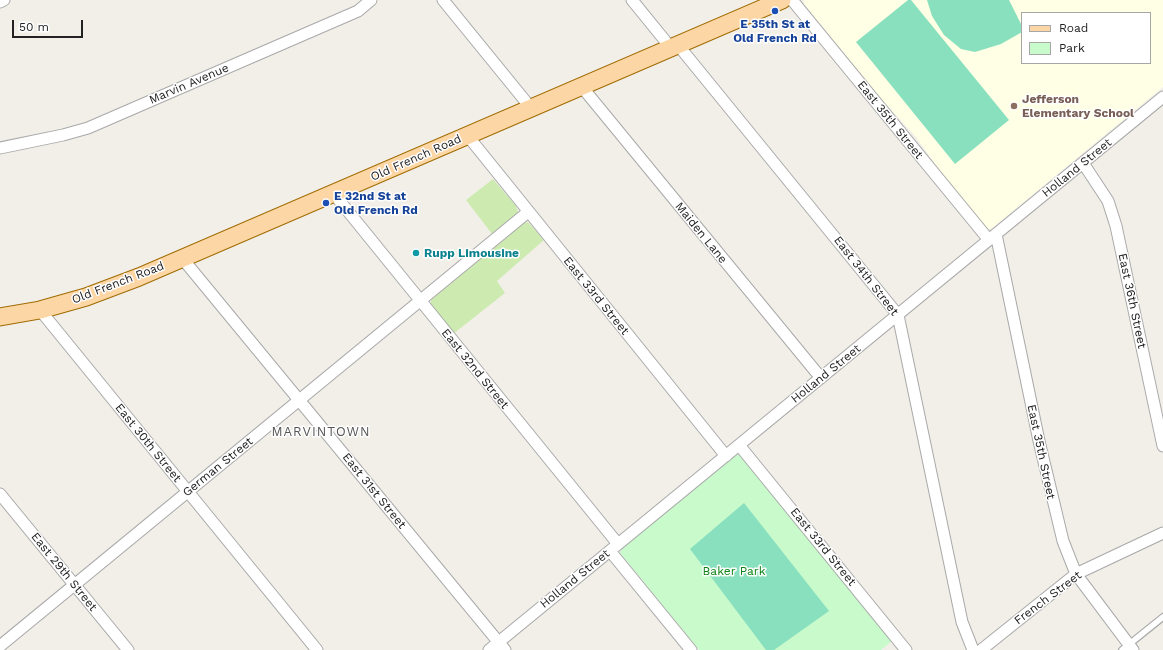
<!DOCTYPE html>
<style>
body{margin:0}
#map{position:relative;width:1163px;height:650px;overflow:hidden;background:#f2efe9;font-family:"Work Sans",sans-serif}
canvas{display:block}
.legend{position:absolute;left:1021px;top:12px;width:130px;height:52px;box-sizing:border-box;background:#fff;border:1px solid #a7a7a7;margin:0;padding:5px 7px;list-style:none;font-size:12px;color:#222}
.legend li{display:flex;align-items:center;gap:8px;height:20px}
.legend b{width:20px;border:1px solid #a7a7a7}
.scale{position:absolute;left:12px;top:20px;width:71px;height:18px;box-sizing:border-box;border:2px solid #222;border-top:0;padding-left:5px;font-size:12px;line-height:14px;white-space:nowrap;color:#222;-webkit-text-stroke:3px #fff;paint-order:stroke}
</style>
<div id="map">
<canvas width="1163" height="650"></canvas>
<ul class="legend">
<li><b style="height:5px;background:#fcd6a4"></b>Road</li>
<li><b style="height:11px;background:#c8facc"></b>Park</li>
</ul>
<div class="scale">50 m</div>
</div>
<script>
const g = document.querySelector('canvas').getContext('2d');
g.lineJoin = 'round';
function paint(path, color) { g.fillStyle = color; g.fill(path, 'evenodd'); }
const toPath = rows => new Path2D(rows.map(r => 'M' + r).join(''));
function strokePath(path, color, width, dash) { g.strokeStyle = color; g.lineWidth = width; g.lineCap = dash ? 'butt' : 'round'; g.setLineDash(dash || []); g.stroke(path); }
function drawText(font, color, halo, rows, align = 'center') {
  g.font = font + ' "Work Sans",sans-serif'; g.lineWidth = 3; g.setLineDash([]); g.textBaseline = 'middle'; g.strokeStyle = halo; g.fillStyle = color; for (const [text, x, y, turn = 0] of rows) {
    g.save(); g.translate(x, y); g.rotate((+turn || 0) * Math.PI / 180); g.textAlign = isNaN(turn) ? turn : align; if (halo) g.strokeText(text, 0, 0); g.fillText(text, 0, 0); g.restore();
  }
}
paint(toPath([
 [804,0,1163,0,1163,87,992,228,988,229,946,179,916,137,879,96,804,4],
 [1022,13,1150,13,1150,63,1022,63]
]), '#ffffe5');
paint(toPath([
 [493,179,516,206,518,212,492,234,466,200],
 [528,222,544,240,497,281,505,293,453,334,431,306,431,300,524,223]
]), '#cdebb0');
paint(toPath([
 [735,455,739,455,741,457,892,641,881,650,699,650,620,553,622,548]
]), '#c8facc');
paint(toPath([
 [908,0,911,0,1009,120,955,164,856,42],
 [927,0,1009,0,1022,26,1022,32,1001,44,975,52,961,49,944,35,932,16],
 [744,503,829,611,774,650,766,650,690,549]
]), '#88e0be');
const lane = toPath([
 [1122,650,1163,617]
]);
const street = toPath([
 [443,0,531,108],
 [632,0,671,48],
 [792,0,989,240],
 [0,2,4,0],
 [678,45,898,315,962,622,973,650],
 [582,87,821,378],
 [467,135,726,456],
 [0,148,63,135,88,128,358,11,371,0],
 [1083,163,1108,201,1116,226,1163,446],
 [334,194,618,544],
 [996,234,1039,441,1063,541,1076,574,1133,650],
 [182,258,505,650],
 [40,310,317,650],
 [739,445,906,650],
 [0,494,128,650],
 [610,551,691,650],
 [0,646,528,212],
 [489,650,1163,97],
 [981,650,1076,574,1163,533]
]);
const primary = toPath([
 [0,317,40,310,86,297,139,277,782,0]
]);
strokePath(lane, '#a9a9a9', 8);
strokePath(street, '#a9a9a9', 13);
strokePath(primary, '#a06b00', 19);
strokePath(lane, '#fff', 5.5);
strokePath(street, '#fff', 11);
strokePath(primary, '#fcd6a4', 17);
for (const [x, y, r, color] of [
 [775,11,4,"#1a4fb4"],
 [1014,106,4,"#8d6e63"],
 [326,203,4,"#1a4fb4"],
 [416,253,4,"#0f9aa8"]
]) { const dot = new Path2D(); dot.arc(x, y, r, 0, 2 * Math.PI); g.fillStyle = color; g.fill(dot); strokePath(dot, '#fff', 1.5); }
drawText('bold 12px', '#164399', '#fff', [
 ["E 35th St at",775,24],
 ["Old French Rd",775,38],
 ["E 32nd St at",334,196,"left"],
 ["Old French Rd",334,210,"left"]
]);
drawText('12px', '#222', '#fff', [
 ["Marvin Avenue",189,84,-23],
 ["East 35th Street",890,120,51],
 ["Old French Road",416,158,-24],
 ["Holland Street",1077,168,-39],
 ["Maiden Lane",701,233,51],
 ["East 34th Street",866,276,52],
 ["Old French Road",118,283,-21],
 ["East 33rd Street",596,296,51],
 ["East 36th Street",1132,301,78],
 ["East 32nd Street",475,369,51],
 ["Holland Street",826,374,-39],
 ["East 30th Street",148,443,51],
 ["East 35th Street",1041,452,78],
 ["German Street",218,467,-39],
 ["East 31st Street",374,491,51],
 ["East 33rd Street",823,547,51],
 ["East 29th Street",64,572,51],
 ["Holland Street",575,579,-39],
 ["French Street",1048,598,-37]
]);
drawText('bold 12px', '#785e54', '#fff', [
 ["Jefferson",1022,99],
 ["Elementary School",1022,113]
], 'left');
drawText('bold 12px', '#0d838f', '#fff', [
 ["Rupp Limousine",424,253]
], 'left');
drawText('12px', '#0c8416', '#fff', [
 ["Baker Park",734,571]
]);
g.letterSpacing = '1px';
drawText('13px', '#555', '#fff', [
 ["MARVINTOWN",321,432]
]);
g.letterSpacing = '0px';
</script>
